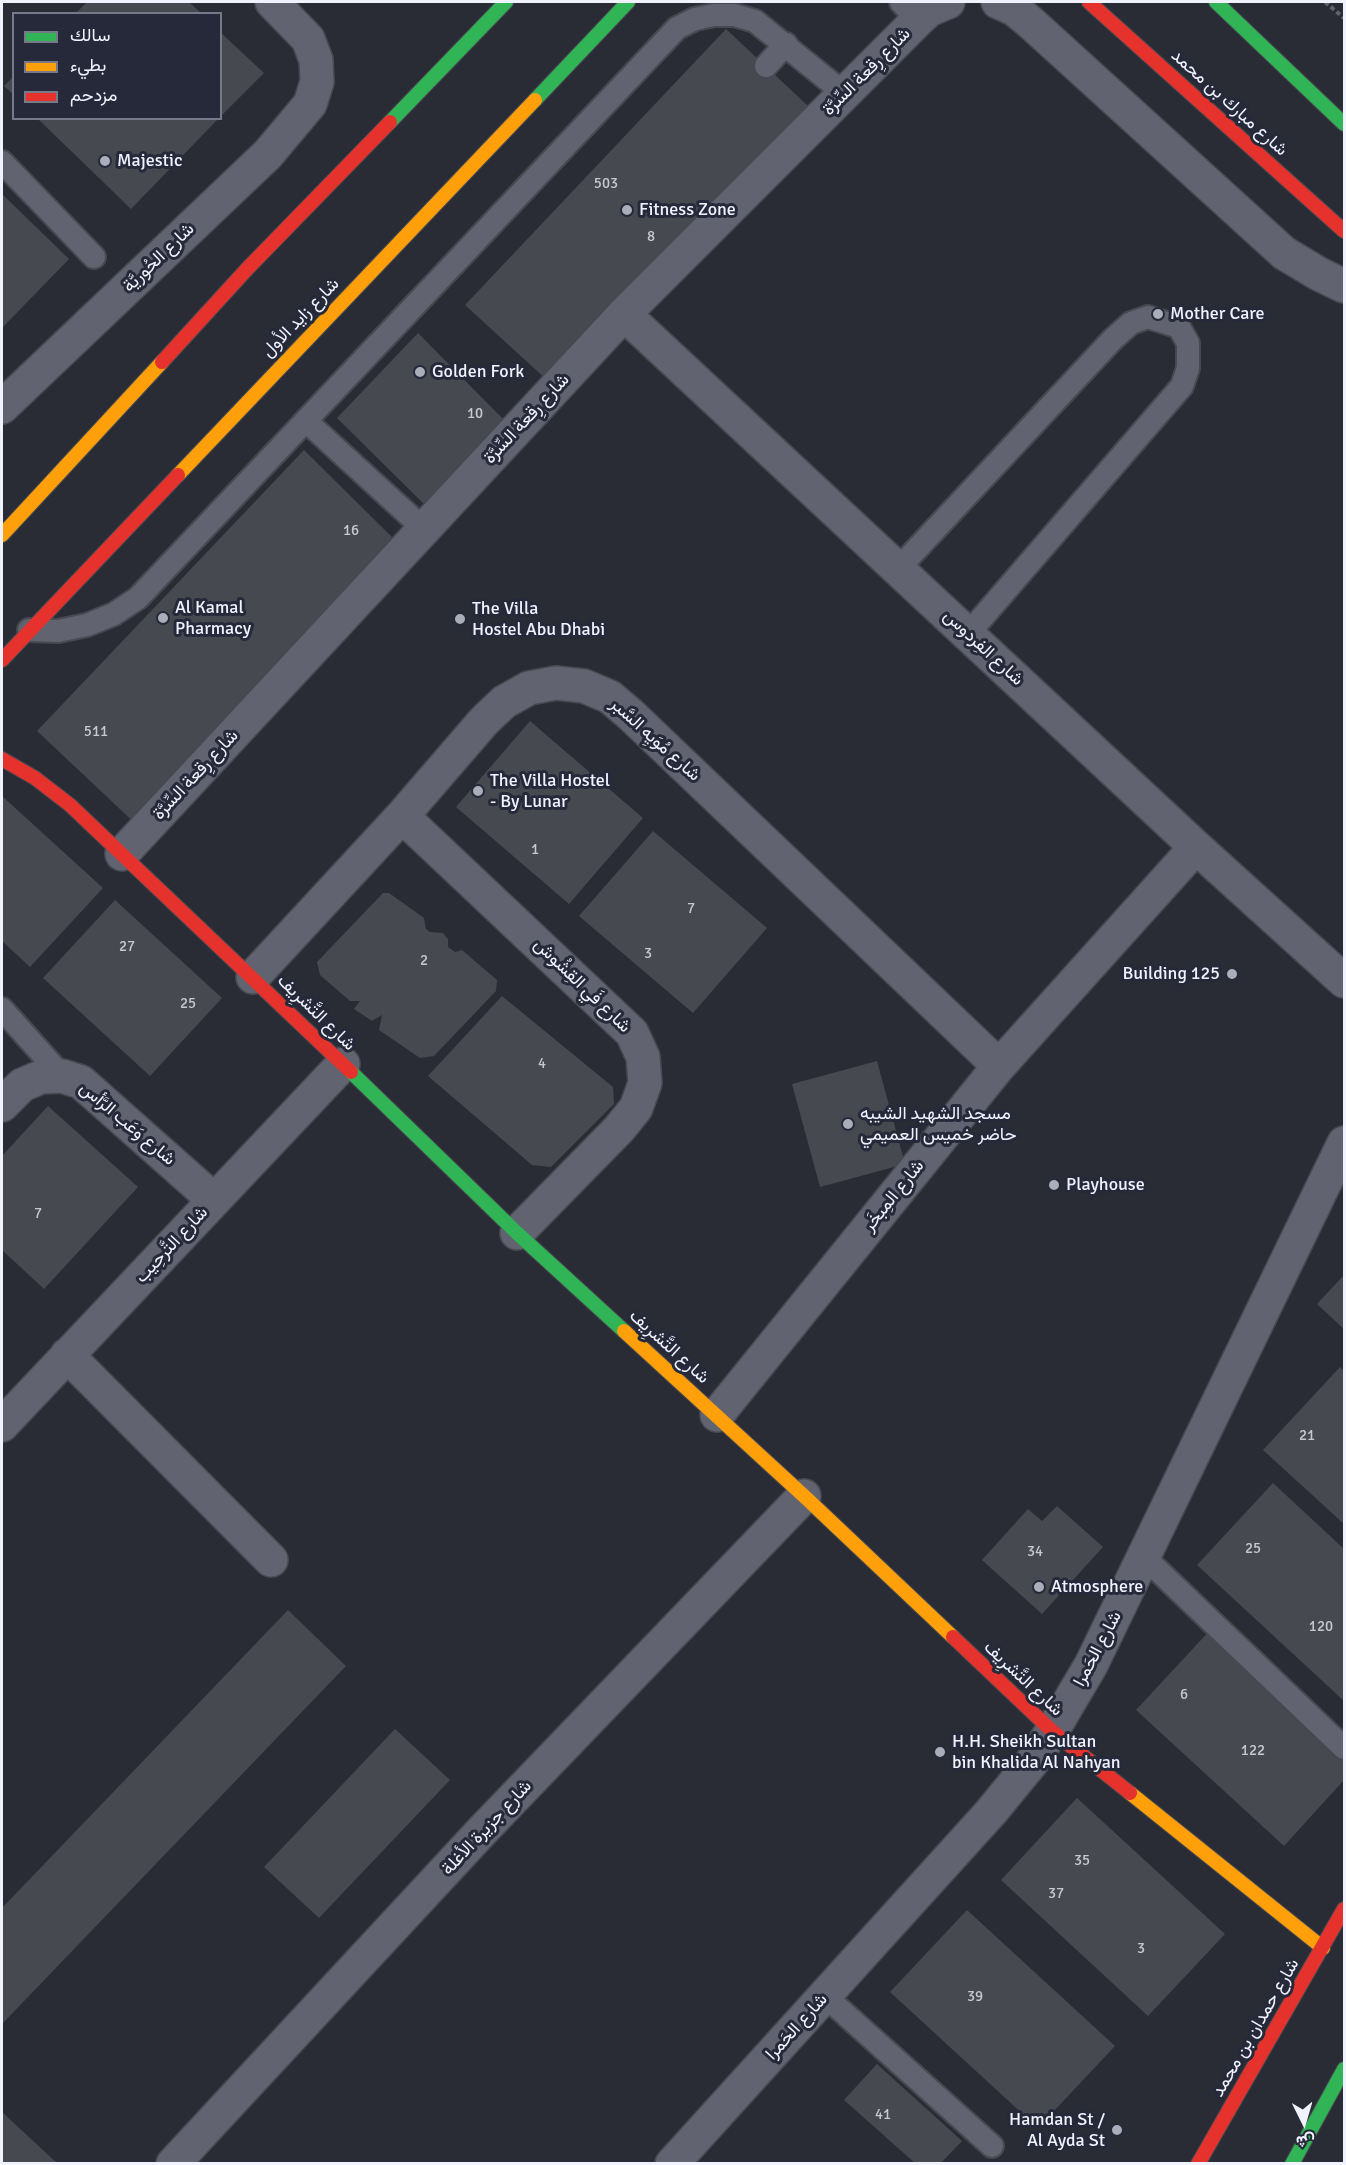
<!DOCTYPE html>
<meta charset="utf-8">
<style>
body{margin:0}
#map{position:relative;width:1346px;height:2165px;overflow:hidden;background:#2a2c35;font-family:Signika,Vazirmatn,sans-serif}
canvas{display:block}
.frame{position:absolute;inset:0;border:3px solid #f0f2fe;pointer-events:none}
.legend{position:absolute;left:12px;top:12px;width:210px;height:108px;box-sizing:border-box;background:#262939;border:2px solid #777988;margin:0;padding:8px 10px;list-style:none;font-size:18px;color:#f0f2fe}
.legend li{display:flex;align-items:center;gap:12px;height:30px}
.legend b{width:30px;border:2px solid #777988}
.north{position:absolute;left:1274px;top:2093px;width:60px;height:60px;-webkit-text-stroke:4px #262939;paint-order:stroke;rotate:175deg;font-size:16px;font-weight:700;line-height:24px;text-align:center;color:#f0f2fe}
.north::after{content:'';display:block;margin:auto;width:21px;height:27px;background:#f0f2fe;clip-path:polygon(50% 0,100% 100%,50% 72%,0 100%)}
</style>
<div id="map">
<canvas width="1346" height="2165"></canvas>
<div class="frame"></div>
<ul class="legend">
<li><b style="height:8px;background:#30b455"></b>سالك</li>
<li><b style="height:8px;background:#ff9f0a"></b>بطيء</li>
<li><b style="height:8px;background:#e5322d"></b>مزدحم</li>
</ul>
<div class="north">ش</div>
</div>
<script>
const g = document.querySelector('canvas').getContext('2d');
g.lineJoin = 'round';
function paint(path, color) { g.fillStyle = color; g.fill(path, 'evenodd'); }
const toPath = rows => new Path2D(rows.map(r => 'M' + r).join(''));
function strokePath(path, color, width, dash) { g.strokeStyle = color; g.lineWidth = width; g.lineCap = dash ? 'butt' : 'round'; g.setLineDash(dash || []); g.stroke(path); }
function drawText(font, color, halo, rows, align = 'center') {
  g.font = font + ' Signika,Vazirmatn,sans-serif'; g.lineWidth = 6; g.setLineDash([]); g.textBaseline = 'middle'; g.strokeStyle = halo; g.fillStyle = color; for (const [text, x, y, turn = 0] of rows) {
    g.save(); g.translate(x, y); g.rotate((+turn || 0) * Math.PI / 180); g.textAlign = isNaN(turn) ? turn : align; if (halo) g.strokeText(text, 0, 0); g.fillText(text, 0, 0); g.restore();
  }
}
paint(toPath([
 [87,2,189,2,202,14,75,14],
 [726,29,808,106,548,381,465,305],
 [220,32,264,73,220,117],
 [14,76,14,95,4,86],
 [37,118,219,118,131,209],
 [2,194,69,259,2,328],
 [418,333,505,421,425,505,337,418],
 [304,450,394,539,139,827,37,731],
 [530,721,643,818,569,904,456,807],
 [2,796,103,888,30,967,2,941],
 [653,831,767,928,693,1013,579,916],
 [383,893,389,893,424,918,426,929,430,932,443,933,448,939,448,947,455,952,462,950,497,980,496,991,434,1056,420,1058,379,1030,382,1015,372,1021,354,1009,360,1001,350,1001,320,975,317,962],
 [115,900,222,998,150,1076,43,978],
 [502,996,613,1087,614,1104,551,1167,532,1165,428,1076],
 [877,1061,905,1164,820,1187,792,1084],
 [48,1106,138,1187,44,1289,2,1250,2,1156],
 [1344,1275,1344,1329,1317,1304],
 [1340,1367,1344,1371,1344,1524,1263,1450],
 [1273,1483,1344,1549,1344,1701,1197,1565],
 [1057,1506,1103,1547,1042,1614,982,1560,1028,1509,1042,1521],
 [288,1610,346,1666,2,2024,2,1908],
 [1213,1627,1344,1749,1344,1780,1284,1846,1136,1710],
 [395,1729,450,1780,319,1918,264,1867],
 [1077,1798,1225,1934,1148,2016,1001,1880],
 [967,1910,1115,2046,1038,2128,890,1992],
 [877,2064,962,2141,940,2164,916,2164,844,2100],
 [2,2112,58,2164,2,2164]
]), '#474950');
const lane = toPath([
 [901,2,918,20],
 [766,66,786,44],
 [2,162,94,257],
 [306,421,424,529],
 [898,569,1113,339,1131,323,1148,317,1179,327,1188,343,1188,368,1182,386,968,634],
 [29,630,58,631,87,625,114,614,138,598,677,28,695,19,714,15,734,15,755,21,845,94],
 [2,1009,62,1076],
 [1144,1557,1344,1748],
 [825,1996,992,2146]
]);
const street = toPath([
 [998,2,1014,9,1030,22,1284,253,1319,274,1344,286],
 [624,314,1196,847,1344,981],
 [2,407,268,154,310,104,317,82,316,60,308,39,272,2],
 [402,816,632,1033,643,1057,645,1083,636,1108,619,1129,517,1233],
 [122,854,624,314,918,20,929,10,948,2],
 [253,977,402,816,484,721,504,702,529,688,556,683,584,686,610,697,631,715,999,1066],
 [2,1105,22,1085,41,1077,62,1076,81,1082,214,1200],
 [67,1355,271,1560],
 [717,1415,999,1066,1196,847],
 [2,1425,343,1064],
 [173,2164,482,1831,804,1496],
 [672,2164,991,1812,1032,1762,1052,1731,1091,1665,1344,1143]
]);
const fast = toPath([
 [1216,2,1344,124],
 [535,100,628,2],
 [390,122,506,2],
 [351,1072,517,1233,624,1331],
 [1292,2164,1344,2069]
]);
const slow = toPath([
 [178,475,535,100],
 [2,535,162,362],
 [624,1331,804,1496,953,1637],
 [1130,1793,1323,1948]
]);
const jam = toPath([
 [1089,2,1344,231],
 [162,362,247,269,390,122],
 [2,660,178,475],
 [2,759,35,778,70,805,351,1072],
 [953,1637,1052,1731,1130,1793],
 [1198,2164,1344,1909]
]);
strokePath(lane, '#474950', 26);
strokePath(street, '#474950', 36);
strokePath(fast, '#474950', 16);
strokePath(slow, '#474950', 16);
strokePath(jam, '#474950', 16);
strokePath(toPath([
 [1325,2,1344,18]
]), '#60626c', 4, [4.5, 3]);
strokePath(lane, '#616370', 22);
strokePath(street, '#616370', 33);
strokePath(fast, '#30b455', 14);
strokePath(slow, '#ff9f0a', 14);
strokePath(jam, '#e5322d', 14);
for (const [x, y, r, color] of [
 [105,161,6,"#abadb8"],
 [627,210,6,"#abadb8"],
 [1158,314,6,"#abadb8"],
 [420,372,6,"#abadb8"],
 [163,618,6,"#abadb8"],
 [460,619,6,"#abadb8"],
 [478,791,6,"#abadb8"],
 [1232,974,6,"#abadb8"],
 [848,1124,6,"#abadb8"],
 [1054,1185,6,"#abadb8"],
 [1039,1587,6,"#abadb8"],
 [940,1752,6,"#abadb8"],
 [1117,2130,6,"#abadb8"]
]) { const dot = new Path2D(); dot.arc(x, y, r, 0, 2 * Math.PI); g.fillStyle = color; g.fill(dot); strokePath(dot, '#262939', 2); }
drawText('15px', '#c6c8d2', null, [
 ["503",606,184],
 ["8",651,237],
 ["10",475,414],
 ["16",351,531],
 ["511",96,732],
 ["1",535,850],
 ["7",691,909],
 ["27",127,947],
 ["3",648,954],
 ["2",424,961],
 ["25",188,1004],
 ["4",542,1064],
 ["7",38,1214],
 ["21",1307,1436],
 ["25",1253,1549],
 ["34",1035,1552],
 ["120",1321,1627],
 ["6",1184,1695],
 ["122",1253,1751],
 ["35",1082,1861],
 ["37",1056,1894],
 ["3",1141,1949],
 ["39",975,1997],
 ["41",883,2115]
]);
drawText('18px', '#f0f2fe', '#262939', [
 ["شارع رِقعة السِّرَّة",867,72,-45],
 ["شارع مبارك بن محمد",1229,103,42],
 ["شارع الحُوريَّة",159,258,-44],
 ["شارع زايد الأول",301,318,-46],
 ["شارع رِقعة السِّرَّة",527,419,-47],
 ["شارع الفِردوس",983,648,43],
 ["شارع مُوَيِه السَّبر",655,740,42],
 ["شارع رِقعة السِّرَّة",196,775,-47],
 ["شارع فَي القِشُوش",582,986,44],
 ["شارع التَّشرِيف",316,1013,44],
 ["شارع وَعَب الرَّأس",127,1124,40],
 ["شارع المِبخَر",894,1196,-51],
 ["شارع التَّرحِيب",172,1245,-47],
 ["شارع التَّشرِيف",669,1347,42],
 ["شارع الحَمرا",1098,1649,-62],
 ["شارع التَّشرِيف",1023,1679,43],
 ["شارع جزيرة الأغلة",487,1828,-47],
 ["شارع الحَمرا",797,2027,-48],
 ["شارع حمدان بن محمد",1256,2028,-60]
]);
drawText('18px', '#f0f2fe', '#262939', [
 ["Majestic",117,161],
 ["Fitness Zone",639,210],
 ["Mother Care",1170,314],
 ["Golden Fork",432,372],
 ["Al Kamal",175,608],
 ["Pharmacy",175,629],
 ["The Villa",472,609],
 ["Hostel Abu Dhabi",472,630],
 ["The Villa Hostel",490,781],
 ["- By Lunar",490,802],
 ["Building 125",1220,974,"right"],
 ["مسجد الشهيد الشيبه",860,1114],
 ["حاضر خميس العميمي",860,1135],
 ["Playhouse",1066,1185],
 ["Atmosphere",1051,1587],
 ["H.H. Sheikh Sultan",952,1742],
 ["bin Khalida Al Nahyan",952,1763],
 ["Hamdan St /",1105,2120,"right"],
 ["Al Ayda St",1105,2141,"right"]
], 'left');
</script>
